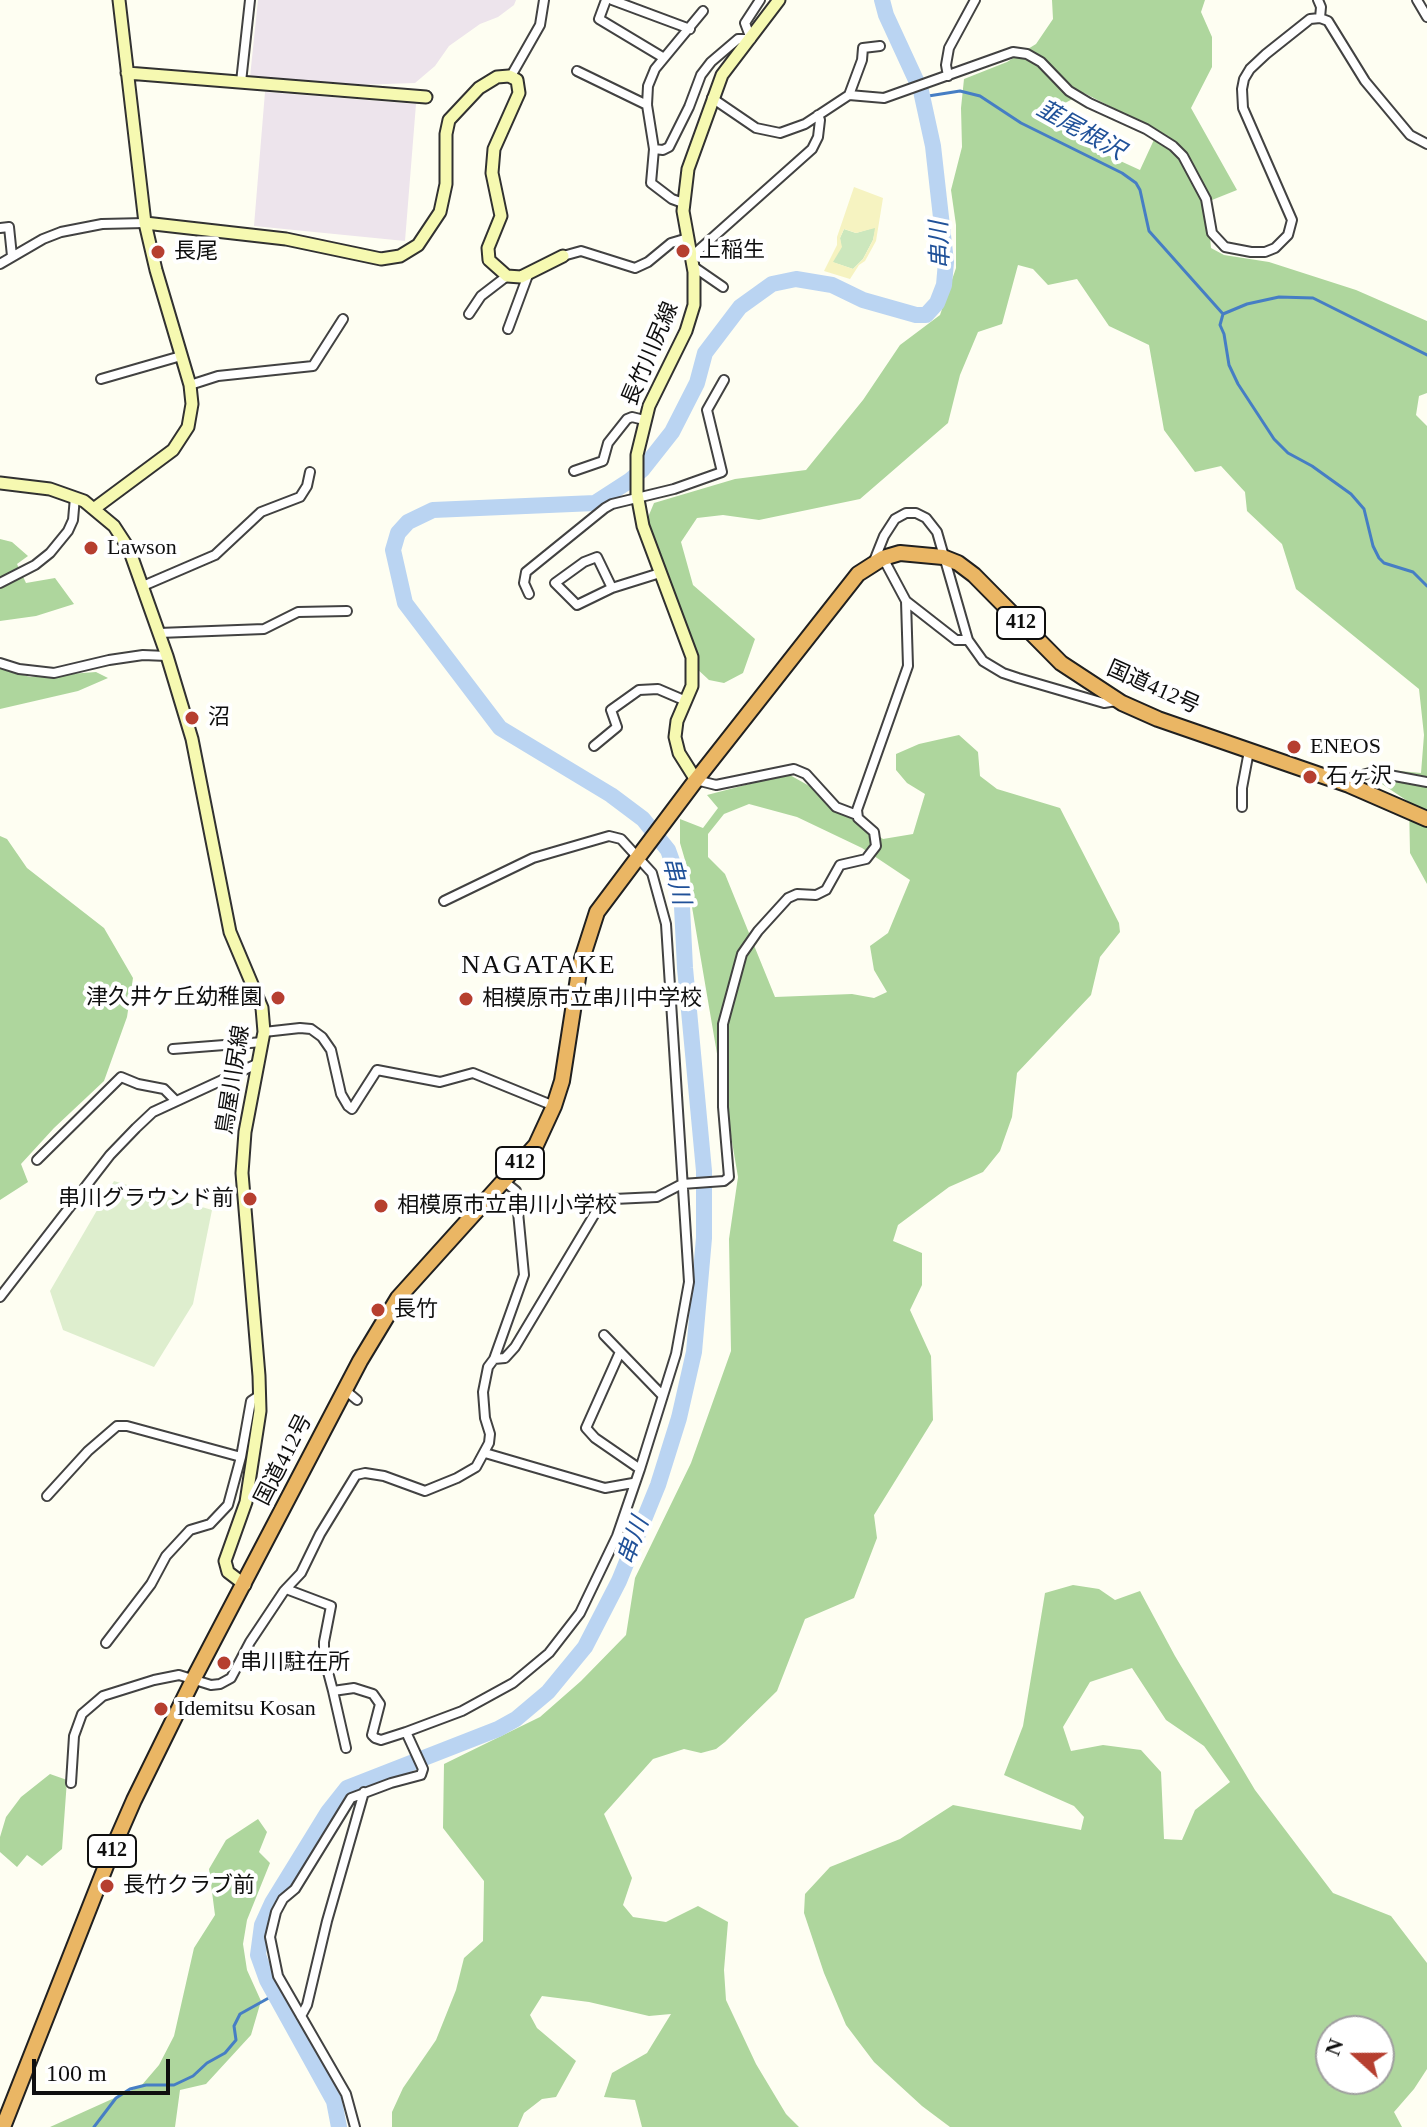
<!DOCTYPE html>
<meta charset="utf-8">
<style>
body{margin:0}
#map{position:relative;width:1427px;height:2127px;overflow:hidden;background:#fefef2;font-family:"Times New Roman",serif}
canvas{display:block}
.north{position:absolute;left:1315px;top:2015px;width:80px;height:80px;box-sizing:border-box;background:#fff;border:2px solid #9f9f9f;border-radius:50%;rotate:291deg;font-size:22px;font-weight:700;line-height:32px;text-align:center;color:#0f0f0f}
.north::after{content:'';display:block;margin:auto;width:28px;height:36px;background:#b63f30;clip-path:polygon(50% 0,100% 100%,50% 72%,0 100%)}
.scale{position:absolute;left:32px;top:2059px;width:138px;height:36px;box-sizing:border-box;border:4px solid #0f0f0f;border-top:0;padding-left:10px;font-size:24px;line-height:28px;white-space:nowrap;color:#0f0f0f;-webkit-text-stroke:6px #fff;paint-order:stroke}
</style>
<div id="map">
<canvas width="1427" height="2127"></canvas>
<div class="north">N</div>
<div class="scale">100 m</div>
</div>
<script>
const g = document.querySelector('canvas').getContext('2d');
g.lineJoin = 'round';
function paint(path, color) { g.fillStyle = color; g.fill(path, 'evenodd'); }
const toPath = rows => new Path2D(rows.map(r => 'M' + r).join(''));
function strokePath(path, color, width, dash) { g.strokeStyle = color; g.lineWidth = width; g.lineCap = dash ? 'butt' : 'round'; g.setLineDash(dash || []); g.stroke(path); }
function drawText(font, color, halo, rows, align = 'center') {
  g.font = font + ' "Times New Roman","Noto Sans JP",serif'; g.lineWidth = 8; g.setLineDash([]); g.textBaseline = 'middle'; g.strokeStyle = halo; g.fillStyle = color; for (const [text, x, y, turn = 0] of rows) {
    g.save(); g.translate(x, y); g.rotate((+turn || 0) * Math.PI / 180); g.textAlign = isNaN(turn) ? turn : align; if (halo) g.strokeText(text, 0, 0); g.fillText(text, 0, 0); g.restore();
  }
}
paint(toPath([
 [258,0,516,0,514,5,498,17,480,24,449,46,435,66,415,83,357,85,250,77],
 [265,92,416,104,405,241,254,226]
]), '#ede4ec');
paint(toPath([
 [876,227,873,240,863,259,853,269,832,262,841,247,840,238,844,229,856,233]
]), '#cce7bd');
paint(toPath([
 [1052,0,1205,0,1201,12,1212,37,1212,67,1191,108,1237,190,1207,202,1211,248,1224,255,1269,262,1356,290,1427,321,1427,393,1419,396,1416,415,1427,426,1427,884,1410,853,1409,802,1379,782,1379,769,1421,773,1424,735,1419,689,1296,589,1282,544,1247,511,1245,492,1221,466,1195,472,1164,430,1149,345,1109,326,1077,279,1048,285,1033,269,1018,265,1002,324,978,332,960,375,948,423,860,499,759,520,723,515,697,518,681,542,693,585,755,639,743,673,724,683,709,680,695,667,646,522,654,503,735,479,806,470,863,400,900,345,940,315,956,268,956,225,951,190,962,147,961,108,964,79,1007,62,1036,44,1053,19],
 [1084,93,1158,131,1140,170,1081,143,1038,114,1040,106,1065,103],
 [0,539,12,542,28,556,17,564,26,583,55,578,74,604,36,616,0,621],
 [0,668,30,677,96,672,108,678,78,691,0,709],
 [959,735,978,752,980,776,997,789,1060,808,1119,923,1120,932,1100,957,1091,995,1017,1073,1012,1117,1000,1151,983,1172,949,1187,898,1225,893,1241,922,1253,922,1285,910,1310,931,1356,933,1420,874,1515,877,1538,854,1598,805,1619,777,1691,725,1742,716,1749,701,1753,684,1749,653,1759,604,1814,632,1878,623,1905,633,1917,666,1922,698,1906,728,1922,724,1970,726,2000,756,2064,786,2114,799,2127,642,2127,635,2100,604,2097,612,2073,647,2053,671,2014,649,2016,589,2002,542,1996,530,2015,537,2028,576,2061,556,2097,542,2099,524,2113,518,2127,392,2127,392,2112,403,2088,436,2040,456,1990,464,1958,483,1941,484,1881,443,1828,444,1764,540,1717,581,1681,626,1635,635,1578,691,1463,731,1351,729,1239,738,1177,692,907,690,877,680,843,680,819,703,828,718,808,707,795,788,774,845,806,857,821,883,839,913,834,925,794,907,783,896,770,896,754,919,744],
 [749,804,797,817,862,848,910,880,888,933,870,946,874,970,887,992,874,998,852,994,775,997,725,874,708,857,708,834,724,814],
 [0,836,7,839,27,868,104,928,133,978,127,1017,104,1081,54,1128,21,1164,28,1182,0,1200],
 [1073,1585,1099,1589,1115,1600,1140,1591,1175,1656,1255,1790,1333,1893,1391,1916,1427,1963,1427,2069,1414,2089,1394,2112,1402,2127,950,2127,922,2106,874,2062,846,2025,824,1973,804,1913,805,1894,830,1867,900,1839,953,1805,1081,1830,1084,1817,1074,1806,1004,1775,1023,1726,1045,1593],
 [1132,1668,1166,1720,1204,1746,1230,1782,1195,1810,1182,1840,1164,1839,1161,1772,1141,1750,1103,1745,1071,1751,1063,1727,1090,1682],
 [1331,2031,1379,2031,1379,2079,1331,2079],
 [50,1774,67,1780,62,1849,42,1866,27,1855,17,1867,0,1852,0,1837,6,1817,21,1797],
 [258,1819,267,1832,259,1852,270,1863,247,1920,243,1944,247,1970,261,2001,251,2035,206,2084,180,2090,175,2127,50,2127,141,2086,159,2065,174,2036,194,1948,215,1915,209,1869,226,1840]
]), '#aed69d');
paint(toPath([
 [854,187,883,198,876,241,865,261,859,265,850,279,824,271,837,245,837,237],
 [875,228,873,240,863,259,853,269,833,262,842,247,840,238,844,229,856,233]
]), '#f6f3c1');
paint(toPath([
 [114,1181,212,1210,193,1304,154,1367,63,1330,50,1291]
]), '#deeece');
strokePath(toPath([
 [922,97,960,91,980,96,1021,123,1122,173,1136,183,1140,190,1149,231,1223,314],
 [1223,314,1220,325,1224,334,1229,365,1238,384,1274,439,1288,453,1312,466,1351,494,1364,509,1373,546,1379,558,1384,563,1413,572,1427,586],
 [1223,314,1247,304,1279,297,1313,298,1427,355],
 [94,2127,116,2098,130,2089,146,2085,174,2085,193,2076,207,2063,225,2053,236,2040,234,2026,240,2014,274,1995]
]), '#467ec4', 3);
strokePath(toPath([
 [339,2127,334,2101,267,1980,258,1955,262,1925,272,1903,328,1812,347,1788,498,1729,516,1719,548,1692,585,1647,619,1581,658,1485,679,1418,694,1352,704,1238,704,1171,685,968,681,886,668,850,643,819,611,795,500,728,405,603,393,550,398,533,408,522,433,510,595,503,629,481,642,470,672,432,697,383,705,353,740,307,772,284,796,279,832,285,863,300,916,315,926,315,937,303,944,285,946,262,933,146,921,91,886,15,882,0]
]), '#bad4f2', 16);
const street = toPath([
 [606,0,599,19,664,58],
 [612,0,690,29],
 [1318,0,1321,7,1320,18],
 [1417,0,1427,17],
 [577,71,647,105],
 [511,76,540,25,544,0],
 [948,76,946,65,949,48,975,0],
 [241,82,250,0],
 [849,95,862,60,863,48,880,46],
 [712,98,756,128,780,133,805,124,849,95,884,98,1013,52,1027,54,1041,62,1069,91,1089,103,1146,129,1173,146,1183,156,1206,199,1212,233,1225,247,1251,252,1265,252,1275,248,1288,235,1292,220,1243,108,1242,89,1244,79,1250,69,1266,54,1310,19,1320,18,1328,21,1365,81,1410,135,1427,144],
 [654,149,647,105,648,86,655,69,703,11],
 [683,203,672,199,651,183,654,149,663,150,669,147,689,107,701,75,711,62,738,39,751,39,745,23,760,0],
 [0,228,9,227,12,256],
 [563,256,581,251,635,268,648,262,671,243,688,238],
 [692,256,812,149,818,137,820,120,818,115],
 [0,264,43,239,61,232,102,224,145,223],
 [694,267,723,287],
 [469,314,481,296,507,276],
 [508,329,528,275],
 [101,379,181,356],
 [190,385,218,376,313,366,343,319],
 [574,471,603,461,608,443,627,419,632,417,644,420],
 [874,561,884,536,895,519,906,513,916,513,926,518,937,532,968,640,983,661,1003,673,1018,678,1104,703,1116,701],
 [0,583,35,565,50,553,68,531,73,520,75,497],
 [143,586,215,555,261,512,300,497,307,486,310,472],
 [612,588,597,557,584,562,555,583,577,605,612,588,660,573],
 [529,594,524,583,526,572,605,508,612,504,674,489,722,472,707,410,724,380],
 [906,601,956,640,968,640],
 [159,633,264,629,298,612,347,611],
 [0,663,19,669,54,673,109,660,143,655,167,656],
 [594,746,617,727,611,710,639,690,658,689,686,701],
 [696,780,716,785,794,769,806,774,836,807,857,815],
 [1349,785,1352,778,1373,772,1427,782],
 [1242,807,1242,788,1249,751],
 [264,1032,300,1028,311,1029,322,1037,331,1050,341,1094,348,1106,352,1109,377,1070,440,1082,473,1073,554,1106],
 [173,1049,263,1042],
 [37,1160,121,1077,138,1084,164,1089,176,1101],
 [505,1182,516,1191,524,1275,494,1359,505,1358,515,1347,600,1205,614,1199,657,1197,682,1184,724,1181,729,1177,723,1107,723,1024,742,954,758,931,788,898,797,894,816,895,826,890,840,865,866,859,876,846,874,832,858,818,857,810,908,666,906,601,883,558],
 [0,1297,110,1155,136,1128,153,1112,259,1063],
 [604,1335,662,1395],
 [620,1352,586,1428,595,1438,640,1469],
 [345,1390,357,1400],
 [485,1453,605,1488,633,1483],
 [47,1496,88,1451,117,1426,127,1426,241,1457,251,1401,260,1395],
 [286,1589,331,1606,324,1642,324,1657,333,1691,354,1688,373,1694,380,1704,372,1735,375,1738,381,1740,406,1732],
 [106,1643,151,1584,166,1556,190,1530,210,1524,228,1505,241,1457],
 [333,1691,346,1748],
 [71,1783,74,1736,82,1714,103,1696,154,1680,179,1675,211,1685,220,1684,231,1678,250,1642,284,1591,301,1573,320,1534,356,1475,365,1473,384,1476,425,1491,457,1478,476,1467,489,1443,490,1434,485,1418,483,1392,488,1367,494,1359],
 [301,2016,307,2005,327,1921,364,1792],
 [355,2127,346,2094,278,1976,270,1937,276,1912,283,1899,295,1889,351,1798,391,1783,421,1775,423,1769,406,1732,462,1711,513,1683,549,1653,580,1613,617,1536,640,1469,676,1354,689,1282,666,924,652,873,621,839,609,836,533,858,444,901]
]);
const secondary = toPath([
 [127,73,426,97],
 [145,223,286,239,381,259,400,256,418,245,440,212,446,184,446,134,449,120,479,88,497,77,509,76,517,80,519,93,494,149,492,173,501,216,488,248,489,260,507,276,521,277,563,256],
 [0,483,50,489,84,501,114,526,129,549,167,656,192,739,230,932,262,1008,264,1032,245,1132,242,1173,259,1376,260,1411,246,1502,225,1561,228,1572,245,1585],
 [95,508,173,450,188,427,192,404,190,385,156,270,145,223,119,0],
 [696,780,679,753,675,737,677,721,692,686,692,657,643,526,637,494,637,455,649,406,686,331,694,305,694,272,683,211,688,169,722,75,779,0]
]);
const highway = toPath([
 [3,2127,113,1848,134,1800,194,1678,360,1361,398,1298,536,1145,554,1106,562,1081,580,965,597,912,696,780,858,574,883,558,900,553,943,557,958,563,974,575,1061,663,1122,703,1158,719,1349,785,1427,819]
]);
strokePath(street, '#424242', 12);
strokePath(secondary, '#313131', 15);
strokePath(highway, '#202020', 18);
strokePath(street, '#fff', 8);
strokePath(secondary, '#f6f9b1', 11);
strokePath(highway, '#eab664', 14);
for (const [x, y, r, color] of [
 [683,251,8,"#b63f30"],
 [158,252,8,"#b63f30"],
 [91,548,8,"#b63f30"],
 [192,718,8,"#b63f30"],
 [1294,747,8,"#b63f30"],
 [1310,777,8,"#b63f30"],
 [278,998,8,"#b63f30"],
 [466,999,8,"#b63f30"],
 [250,1199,8,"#b63f30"],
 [381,1206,8,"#b63f30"],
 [378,1310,8,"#b63f30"],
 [224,1663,8,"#b63f30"],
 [161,1709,8,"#b63f30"],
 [107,1886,8,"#b63f30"]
]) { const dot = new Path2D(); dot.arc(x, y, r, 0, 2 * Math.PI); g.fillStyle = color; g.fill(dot); strokePath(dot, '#fff', 3); }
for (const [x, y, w] of [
 [1021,623,48],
 [520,1163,48],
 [112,1851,48]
]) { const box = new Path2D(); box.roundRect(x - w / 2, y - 16, w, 32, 6); g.fillStyle = '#fff'; g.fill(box); strokePath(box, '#0f0f0f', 2); }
drawText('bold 20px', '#0f0f0f', null, [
 ["412",1021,623],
 ["412",520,1163],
 ["412",112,1851]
]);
drawText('22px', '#0f0f0f', '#fff', [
 ["上稲生",699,251],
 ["長尾",174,252],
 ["Lawson",107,548],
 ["沼",208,718],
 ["ENEOS",1310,747],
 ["石ヶ沢",1326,777],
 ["津久井ケ丘幼稚園",262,998,"right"],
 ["相模原市立串川中学校",482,999],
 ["串川グラウンド前",234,1199,"right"],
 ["相模原市立串川小学校",397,1206],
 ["長竹",394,1310],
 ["串川駐在所",240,1663],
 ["Idemitsu Kosan",177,1709],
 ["長竹クラブ前",123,1886]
], 'left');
drawText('22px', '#0f0f0f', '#fff', [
 ["長竹川尻線",651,354,-67],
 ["国道412号",1153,688,24],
 ["鳥屋川尻線",234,1080,-81],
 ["国道412号",284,1460,-63]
]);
drawText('italic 24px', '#205199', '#fff', [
 ["韮尾根沢",1080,131,29],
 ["串川",941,245,-92],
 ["串川",675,881,76],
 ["串川",634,1541,-70]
]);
g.letterSpacing = '2px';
drawText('26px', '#0f0f0f', '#fff', [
 ["NAGATAKE",539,966]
]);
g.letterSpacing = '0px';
</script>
